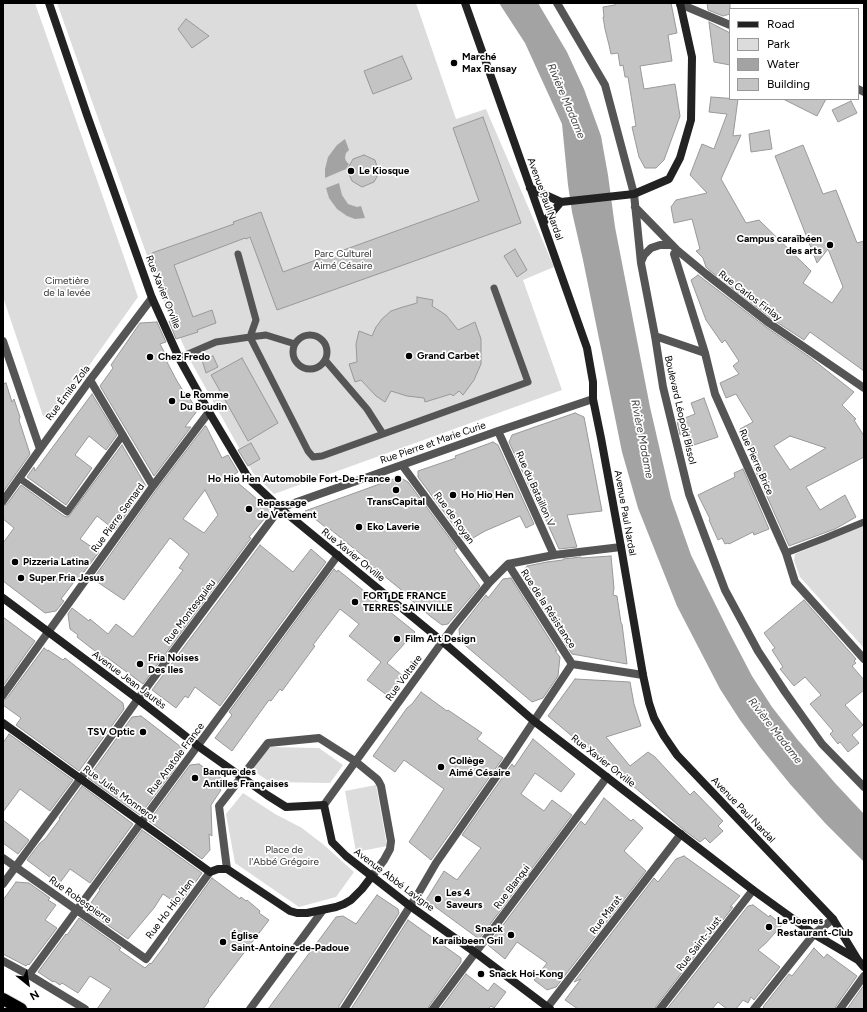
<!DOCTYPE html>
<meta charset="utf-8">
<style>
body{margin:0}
#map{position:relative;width:867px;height:1012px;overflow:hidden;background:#fff;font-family:Figtree,sans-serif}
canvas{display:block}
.frame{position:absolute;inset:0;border:4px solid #000;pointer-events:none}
.legend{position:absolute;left:729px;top:8px;width:130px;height:92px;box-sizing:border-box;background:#fff;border:1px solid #999;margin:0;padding:5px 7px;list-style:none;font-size:12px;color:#000}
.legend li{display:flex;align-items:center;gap:8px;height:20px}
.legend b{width:20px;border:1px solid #999}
.north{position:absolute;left:8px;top:964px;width:40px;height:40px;-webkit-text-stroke:3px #fff;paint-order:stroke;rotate:150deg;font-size:11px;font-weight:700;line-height:16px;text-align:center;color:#000}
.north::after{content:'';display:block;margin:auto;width:14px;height:18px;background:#000;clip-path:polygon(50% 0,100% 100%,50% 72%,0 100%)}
</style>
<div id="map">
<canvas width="867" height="1012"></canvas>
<div class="frame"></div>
<ul class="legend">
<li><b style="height:5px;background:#222"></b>Road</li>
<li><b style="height:11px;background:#dcdcdc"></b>Park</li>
<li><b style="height:11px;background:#a3a3a3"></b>Water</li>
<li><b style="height:11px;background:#c4c4c4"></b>Building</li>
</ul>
<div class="north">N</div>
</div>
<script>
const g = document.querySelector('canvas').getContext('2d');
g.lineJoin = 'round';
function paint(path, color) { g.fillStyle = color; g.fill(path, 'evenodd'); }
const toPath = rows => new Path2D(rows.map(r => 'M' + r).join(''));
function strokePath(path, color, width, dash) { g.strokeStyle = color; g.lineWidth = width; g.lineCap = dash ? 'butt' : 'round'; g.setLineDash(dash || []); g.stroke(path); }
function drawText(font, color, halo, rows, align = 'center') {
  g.font = font + ' Figtree,sans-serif'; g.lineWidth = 3.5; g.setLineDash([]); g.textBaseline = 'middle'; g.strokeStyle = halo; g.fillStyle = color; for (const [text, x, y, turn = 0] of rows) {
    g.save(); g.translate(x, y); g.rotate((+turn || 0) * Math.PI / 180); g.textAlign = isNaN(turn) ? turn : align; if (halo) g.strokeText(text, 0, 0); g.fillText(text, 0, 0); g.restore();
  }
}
paint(toPath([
 [3,3,35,3,138,297,53,416,43,416,3,297],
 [57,3,416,3,456,119,486,109,554,267,523,280,562,390,274,494,253,473,190,360,161,295],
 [864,526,864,648,800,577,794,561,795,554],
 [269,747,319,748,343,765,330,783,270,782,252,770],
 [376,785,387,846,356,852,345,791],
 [243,793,275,814,302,828,324,845,354,872,336,897,299,907,235,863,226,814]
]), '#dcdcdc');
paint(toPath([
 [499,3,538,3,567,52,584,89,601,136,608,175,615,227,650,407,671,498,691,555,729,632,752,676,772,707,797,739,835,783,864,814,864,862,825,823,790,784,760,747,740,720,720,689,677,606,638,508,622,452,583,260,572,212,568,185,562,124,525,43],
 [345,139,349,150,346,153,345,158,346,161,349,164,346,169,325,178,325,169,328,157,337,145],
 [339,183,342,195,348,204,357,207,361,206,365,218,355,219,347,216,337,209,329,198,326,188]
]), '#a3a3a3');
const building = toPath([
 [615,3,671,3,677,33,668,35,672,61,640,66,644,89,675,84,680,116,664,160,656,168,645,168,639,157,632,127,636,126,628,77,625,77,623,65,620,66,618,53,611,54,609,45,605,29,603,17,604,17,603,7,615,5,615,3],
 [707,3,730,3,730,14,723,16,708,10,707,3],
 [186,19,209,36,192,48,178,29,186,19],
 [709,22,730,33,730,65,714,62,709,22],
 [402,56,412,79,373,94,364,71,402,56],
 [711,97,738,99,733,136,741,135,721,179,746,223,759,220,811,271,803,283,832,303,843,287,828,249,817,263,775,156,803,145,823,194,836,190,857,243,864,241,864,371,810,332,804,340,772,319,709,270,706,267,703,258,696,251,700,249,692,219,674,223,671,207,676,200,707,193,690,175,702,144,714,149,727,114,709,112,711,97],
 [783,99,826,99,817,116,783,99],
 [851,101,857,113,838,122,832,110,851,101],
 [483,117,521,223,277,310,250,237,246,239,245,238,174,265,193,317,212,310,216,323,197,330,198,332,176,339,169,321,174,321,152,253,234,224,233,222,261,212,283,272,479,201,453,128,483,117],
 [769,130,772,149,751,152,749,134,769,130],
 [364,155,375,160,379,173,374,182,362,187,352,181,347,170,353,159,364,155],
 [515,249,527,270,517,277,504,256,515,249],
 [698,275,766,327,811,358,854,392,842,405,856,419,854,420,864,436,864,457,806,487,820,510,845,495,856,517,835,529,789,546,753,465,757,463,740,429,753,422,736,394,726,398,720,383,739,374,733,366,739,361,725,340,722,343,706,320,691,280,698,275],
 [790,436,826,448,790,470,774,446,790,436],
 [417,297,433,300,432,306,446,315,458,330,475,322,481,339,481,364,474,380,463,395,459,391,453,396,451,394,425,402,424,398,407,396,391,391,385,402,376,396,361,380,355,382,349,364,357,362,356,344,359,331,372,336,376,327,382,319,391,311,403,307,417,303,417,297],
 [157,322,166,342,160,344,169,361,167,362,177,381,187,397,188,395,197,411,185,427,191,427,154,476,100,386,113,368,111,365,140,323,157,322],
 [213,356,218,367,206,373,202,360,213,356],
 [242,358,278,423,248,441,211,375,242,358],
 [6,383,12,402,14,399,20,417,19,420,30,454,3,492,3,384,6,383],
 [92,394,117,435,106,450,89,436,75,455,92,468,66,505,27,477,34,467,35,471,92,394],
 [704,398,718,437,691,446,686,433,680,435,677,421,695,414,691,403,704,398],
 [575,413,584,417,602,511,567,515,577,547,559,549,545,518,544,519,509,442,512,435,575,413],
 [205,426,206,426,222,458,228,455,238,472,231,477,271,511,249,537,251,538,143,684,105,656,104,658,77,637,78,635,70,629,68,614,72,608,89,621,90,619,108,634,116,624,133,637,183,570,179,568,189,554,170,538,124,600,93,579,157,489,205,426],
 [205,490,218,515,204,533,183,519,205,490],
 [493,442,498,445,534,524,526,528,520,516,485,531,466,542,418,477,418,471,456,458,455,456,493,442],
 [251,443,260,459,248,466,238,450,251,443],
 [122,445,146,486,115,530,97,516,80,539,99,552,84,572,83,572,78,579,77,578,61,599,64,601,56,611,45,613,3,581,3,543,14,528,3,519,3,506,7,504,21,485,64,516,67,517,69,516,122,445],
 [743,469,769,529,754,535,753,532,729,544,728,543,725,544,722,538,718,540,709,520,710,519,698,495,735,477,734,473,743,469],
 [399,477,408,482,457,548,454,550,480,586,448,624,442,625,430,616,409,598,410,597,367,562,368,560,330,529,329,530,305,511,399,477],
 [260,545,293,572,311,549,326,562,220,706,195,687,188,698,185,696,176,708,152,690,260,545],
 [611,556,614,588,613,595,617,596,621,623,622,624,627,664,572,654,521,574,527,566,547,562,563,560,563,559,581,557,581,558,611,556],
 [334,569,337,572,338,570,415,632,387,663,403,676,388,696,367,680,381,662,349,636,359,624,340,609,313,645,315,646,282,691,280,689,271,701,269,700,232,751,215,738,232,715,229,712,334,569],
 [511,578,557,651,555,651,560,657,558,676,543,698,532,702,460,641,459,629,486,595,488,598,503,579,511,578],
 [804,600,856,659,854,661,856,663,852,666,864,680,864,690,845,705,863,725,852,735,859,743,848,752,840,742,838,744,830,734,833,731,810,704,821,695,805,677,794,686,780,669,783,667,772,650,775,648,764,633,804,600],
 [3,617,35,641,3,686,3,617],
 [44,648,48,651,48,650,63,660,65,658,123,703,124,709,79,771,16,725,21,718,3,705,3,700,7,698,44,648],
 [575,679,630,682,634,704,641,726,606,737,630,766,648,752,655,757,690,795,694,791,723,821,718,826,723,831,710,843,705,838,700,842,685,831,580,740,579,742,548,716,575,679],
 [421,692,447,711,448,710,482,733,477,739,503,758,431,860,409,842,444,789,404,760,395,772,373,756,407,708,412,704,421,692],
 [141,716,185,750,173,767,176,767,140,815,88,778,132,717,141,716],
 [9,734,73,780,50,811,20,789,3,812,3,743,9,734],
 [533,739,575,774,561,792,535,773,521,794,544,811,552,800,572,815,479,939,426,900,444,871,457,880,481,848,462,835,512,764,514,767,533,739],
 [199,764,210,772,211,771,225,781,219,788,221,790,211,805,212,836,209,834,210,850,202,859,149,821,190,765,199,764],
 [82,786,133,824,90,883,70,869,59,884,27,860,40,843,45,839,60,819,59,818,82,786],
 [604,798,631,821,633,819,643,828,624,851,646,871,556,987,547,990,534,980,547,963,517,942,505,959,488,945,581,821,585,825,604,798],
 [3,820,29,840,18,854,3,843,3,820],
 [142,830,202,873,179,905,163,894,154,908,128,939,86,910,100,890,99,889,142,830],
 [684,856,740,896,730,907,733,907,656,1006,655,1009,578,1009,565,1000,581,979,574,982,654,878,658,882,676,859,684,856],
 [212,878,240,899,241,897,246,901,247,900,260,911,259,913,269,920,208,1000,209,1001,203,1009,97,1009,111,989,90,976,78,993,62,983,60,985,54,981,53,982,38,972,66,934,67,935,79,918,121,948,119,950,145,968,150,963,151,964,169,940,168,939,212,878],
 [16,882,29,883,50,898,48,900,56,905,45,920,57,928,29,965,28,964,26,966,3,954,3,900,16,882],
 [377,895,398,909,399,913,339,1006,339,1009,268,1009,336,917,343,916,356,924,377,895],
 [753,905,769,917,770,915,782,925,766,943,758,950,780,967,754,1000,751,997,748,1003,743,1000,736,1009,727,1009,718,1002,712,1009,667,1009,748,906,753,905],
 [408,920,461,958,461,962,429,1006,428,1009,351,1009,408,920],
 [814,948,824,958,827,954,857,976,836,1006,835,1009,765,1009,763,1007,789,974,792,976,814,948],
 [466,974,488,991,494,983,506,992,494,1008,491,1006,488,1009,440,1009,466,974],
 [864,985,864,1009,847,1009,864,985]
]);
paint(building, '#c4c4c4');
strokePath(building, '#999', 1);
const highway = toPath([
 [3,999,21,1009]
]);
strokePath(highway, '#dbdbdb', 14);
strokePath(toPath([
 [238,254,256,320,250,337,266,335,295,344],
 '293 352a17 17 0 1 1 34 0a17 17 0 1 1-34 0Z',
 [179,358,216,342,250,337,308,451,313,457,322,456,528,382,494,288],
 [325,360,367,409,383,434],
 [19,478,67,512,123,435],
 [786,553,825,538,864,522]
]), '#555', 7);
strokePath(toPath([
 [557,3,605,85,634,194,641,263,655,336,663,387,689,494,725,590,758,651,785,692,822,744,864,787],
 [680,4,730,25],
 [858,89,864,92],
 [635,207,677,250,706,274,769,323,864,388],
 [677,250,674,254,705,353,715,394,786,553,795,582,864,659],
 [641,262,644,255,651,248,660,245,672,245],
 [655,336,705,353],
 [3,341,40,449],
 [90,380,153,486],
 [498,431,554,555],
 [402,465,489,583],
 [3,501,40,449,90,380,152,298],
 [508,564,572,664],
 [3,695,153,486,209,412],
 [324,805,453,627,489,583,508,564,554,555,621,547],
 [3,858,146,959,210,872],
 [227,869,219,806,268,743,319,738,355,761,377,779,379,782,381,786,391,841,390,849,384,860,372,876],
 [3,884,81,778,138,699,280,508,498,431,593,399],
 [3,961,29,975,85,1009],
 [29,975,338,555],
 [250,1009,323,910],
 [344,1009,418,894,436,863,510,757,572,664,643,675],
 [433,1009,607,777],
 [546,1009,681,834],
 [660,1009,753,890],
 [754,1009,814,934,833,919],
 [840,1009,864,976]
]), '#555', 8);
strokePath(toPath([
 [49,3,87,115,152,298,179,358,209,412,246,474,251,481,280,508,443,642,534,721,753,890,814,934,858,960],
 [465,3,587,348,593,382,593,399,601,438,621,547,643,675,649,703,654,718,664,736,677,755,833,919,858,960,864,967],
 [530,188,561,202,634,194,669,179,680,158,691,120,692,57,680,3],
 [543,223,561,202],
 [3,598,138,699,198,746,267,795,286,807,324,805,332,842,346,856,410,906,476,953,550,1009],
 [3,723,210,872,218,869,227,869,290,911,297,913,307,913,336,907,344,904,351,900,362,889,372,876]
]), '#222', 8);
strokePath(highway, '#000', 12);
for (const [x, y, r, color] of [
 [454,63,4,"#000"],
 [351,171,4,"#000"],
 [830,245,4,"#000"],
 [409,356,4,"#000"],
 [150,357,4,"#000"],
 [172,401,4,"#000"],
 [398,479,4,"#000"],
 [396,490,4,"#000"],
 [453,495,4,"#000"],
 [249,509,4,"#000"],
 [359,527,4,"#000"],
 [15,562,4,"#000"],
 [21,578,4,"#000"],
 [355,602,4,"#000"],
 [397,639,4,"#000"],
 [140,664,4,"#000"],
 [143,732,4,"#000"],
 [441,767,4,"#000"],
 [195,778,4,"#000"],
 [438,899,4,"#000"],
 [769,927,4,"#000"],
 [511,935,4,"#000"],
 [223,942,4,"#000"],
 [481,974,4,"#000"]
]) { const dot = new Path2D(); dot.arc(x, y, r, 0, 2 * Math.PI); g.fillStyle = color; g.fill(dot); strokePath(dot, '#fff', 1.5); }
drawText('bold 10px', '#000', '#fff', [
 ["Marché",462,57],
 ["Max Ransay",462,69],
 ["Le Kiosque",359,171],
 ["Campus caraïbéen",822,239,"right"],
 ["des arts",822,251,"right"],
 ["Grand Carbet",417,356],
 ["Chez Fredo",158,357],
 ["Le Romme",180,395],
 ["Du Boudin",180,407],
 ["Ho Hio Hen Automobile Fort-De-France",390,479,"right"],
 ["Ho Hio Hen",461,495],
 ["TransCapital",396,502,"center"],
 ["Repassage",257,503],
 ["de Vetement",257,515],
 ["Eko Laverie",367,527],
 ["Pizzeria Latina",23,562],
 ["Super Fria Jesus",29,578],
 ["FORT DE FRANCE",363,596],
 ["TERRES SAINVILLE",363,608],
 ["Film Art Design",405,639],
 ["Fria Noises",148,658],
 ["Des Iles",148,670],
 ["TSV Optic",135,732,"right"],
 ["Collège",449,761],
 ["Aimé Césaire",449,773],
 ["Banque des",203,772],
 ["Antilles Françaises",203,784],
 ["Les 4",446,893],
 ["Saveurs",446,905],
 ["Le Joenes",777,921],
 ["Restaurant-Club",777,933],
 ["Snack",503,929,"right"],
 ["Karaibbeen Gril",503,941,"right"],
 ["Église",231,936],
 ["Saint-Antoine-de-Padoue",231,948],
 ["Snack Hoi-Kong",489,974]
], 'left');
drawText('10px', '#000', '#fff', [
 ["Avenue Paul Nardal",545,199,70],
 ["Rue Xavier Orville",163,292,68],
 ["Rue Carlos Finlay",750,296,37],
 ["Rue Émile Zola",68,393,-53],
 ["Boulevard Léopold Bissol",680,410,77],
 ["Rue Pierre et Marie Curie",433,443,-19],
 ["Rue Pierre Brice",756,462,66],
 ["Rue du Bataillon V",535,489,66],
 ["Avenue Paul Nardal",625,513,80],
 ["Rue Pierre Semard",118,518,-54],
 ["Rue de Royan",454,518,54],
 ["Rue Xavier Orville",353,555,39],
 ["Rue de la Résistance",548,609,57],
 ["Rue Montesquieu",190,612,-53],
 ["Rue Voltaire",404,678,-54],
 ["Avenue Jean Jaurès",129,680,37],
 ["Rue Anatole France",176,759,-53],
 ["Rue Xavier Orville",603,761,38],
 ["Rue Jules Monnerot",120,794,36],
 ["Avenue Paul Nardal",743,810,46],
 ["Avenue Abbé Lavigne",394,880,37],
 ["Rue Blanqui",512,887,-53],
 ["Rue Robespierre",80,900,35],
 ["Rue Ho Hio Hen",170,909,-53],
 ["Rue Marat",606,915,-53],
 ["Rue Saint-Just",699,944,-52]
]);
drawText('10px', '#333', '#fff', [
 ["Parc Culturel",343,254],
 ["Aimé Césaire",343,266],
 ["Cimetière",67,281],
 ["de la levée",67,293],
 ["Place de",284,850],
 ["l'Abbé Grégoire",284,862]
]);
drawText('italic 11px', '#444', '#fff', [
 ["Rivière Madame",566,101,67],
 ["Rivière Madame",642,439,79],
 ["Rivière Madame",775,731,52]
]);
</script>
